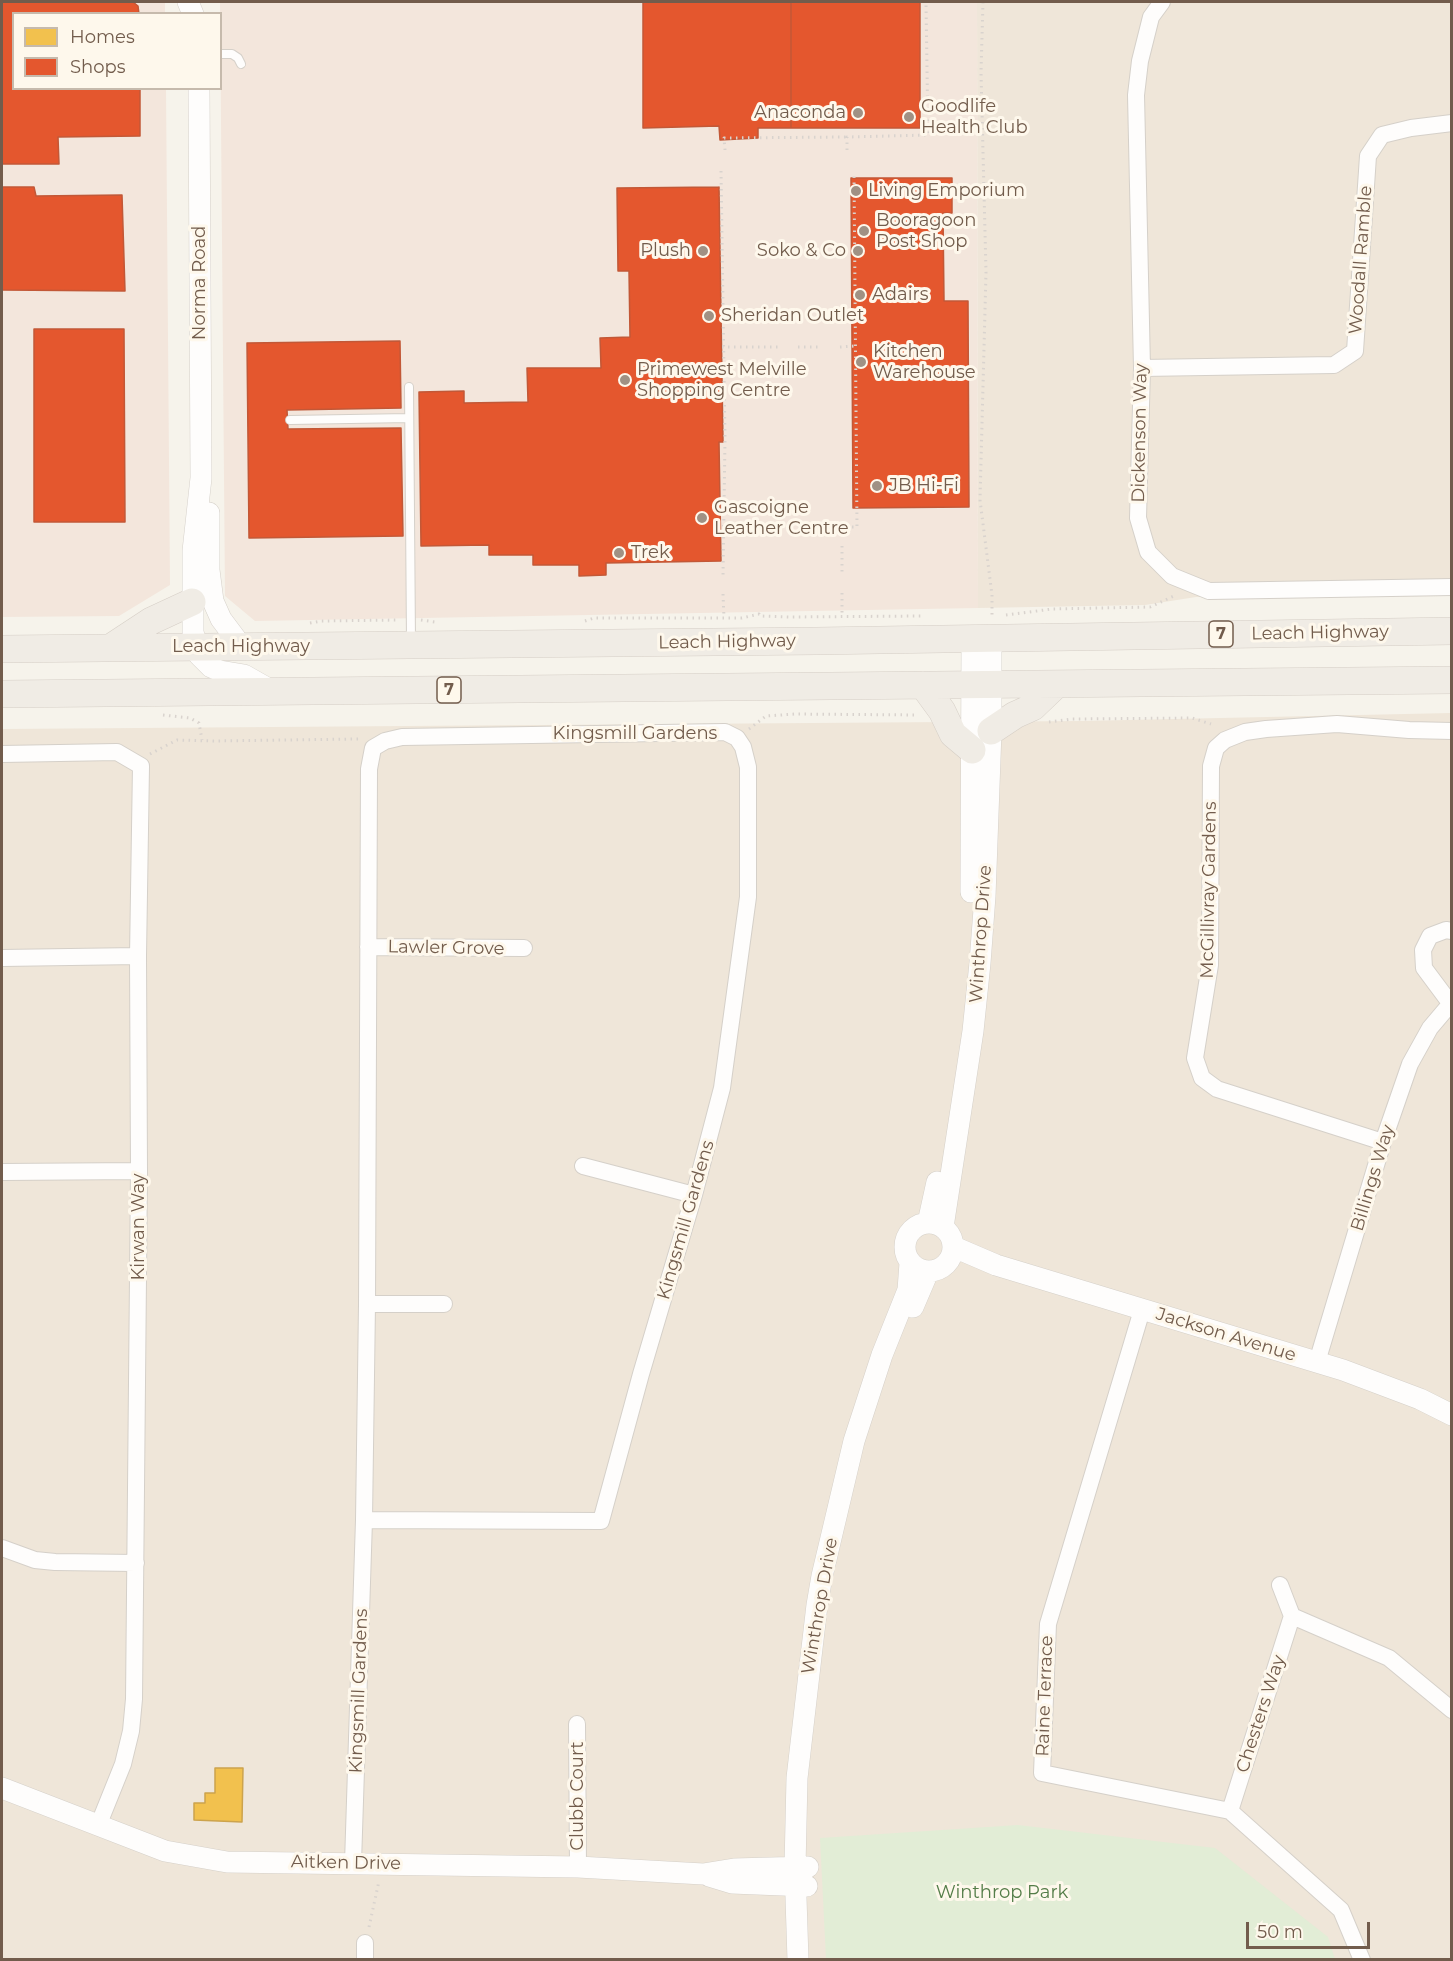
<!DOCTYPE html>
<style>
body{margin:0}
#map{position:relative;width:1453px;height:1961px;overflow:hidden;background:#f6f3eb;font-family:Montserrat,sans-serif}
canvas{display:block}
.frame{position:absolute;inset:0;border:3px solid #725c4c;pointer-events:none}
.legend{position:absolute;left:12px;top:12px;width:210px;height:78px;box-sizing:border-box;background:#fef8ec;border:2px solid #c6baac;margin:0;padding:8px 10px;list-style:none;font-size:18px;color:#725c4c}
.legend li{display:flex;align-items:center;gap:12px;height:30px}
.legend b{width:30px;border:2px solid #c6baac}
.scale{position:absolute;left:1246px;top:1922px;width:124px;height:27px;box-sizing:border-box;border:3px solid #725c4c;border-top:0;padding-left:8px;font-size:18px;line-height:21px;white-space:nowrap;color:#725c4c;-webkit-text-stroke:4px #fef8ec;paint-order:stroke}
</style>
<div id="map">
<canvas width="1453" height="1961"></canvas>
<div class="frame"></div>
<ul class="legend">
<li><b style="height:16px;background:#f2c14e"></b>Homes</li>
<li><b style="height:16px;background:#e4572e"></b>Shops</li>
</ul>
<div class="scale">50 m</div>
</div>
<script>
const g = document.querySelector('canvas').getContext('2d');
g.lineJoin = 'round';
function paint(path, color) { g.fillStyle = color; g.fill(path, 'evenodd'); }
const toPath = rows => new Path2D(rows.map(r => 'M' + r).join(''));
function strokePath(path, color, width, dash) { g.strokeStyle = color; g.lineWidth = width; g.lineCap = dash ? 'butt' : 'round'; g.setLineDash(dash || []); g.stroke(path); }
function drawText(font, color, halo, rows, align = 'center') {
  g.font = font + ' Montserrat,sans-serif'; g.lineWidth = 6; g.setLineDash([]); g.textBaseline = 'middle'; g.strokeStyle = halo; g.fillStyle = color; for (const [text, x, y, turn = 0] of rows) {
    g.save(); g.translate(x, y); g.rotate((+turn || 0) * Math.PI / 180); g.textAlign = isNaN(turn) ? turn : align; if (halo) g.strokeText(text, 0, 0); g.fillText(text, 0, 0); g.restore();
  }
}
paint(toPath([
 [977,2,1451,2,1451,596,1196,597,1145,605,978,608],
 [1451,713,1451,1959,2,1959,2,729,1082,721]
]), '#efe6d9');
paint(toPath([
 [2,2,165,2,165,13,14,14,14,88,166,89,170,585,119,616,2,617],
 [220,2,977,2,978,608,255,621,225,596]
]), '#f3e6dc');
paint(toPath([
 [1018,1825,1215,1848,1328,1937,1335,1959,826,1959,820,1838]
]), '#e2edd6');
const homes = toPath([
 [215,1768,243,1768,242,1822,194,1820,194,1803,205,1803,205,1793,215,1793,215,1768]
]);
paint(homes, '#f2c14e');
strokePath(homes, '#cca34d', 1.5);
const shops = toPath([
 [2,2,133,2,138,6,139,14,14,14,14,88,140,88,140,136,58,137,59,164,2,164,2,2],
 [643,2,791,2,791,128,758,128,758,138,720,140,719,126,643,128,643,2],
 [791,2,920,2,920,128,791,128,791,2],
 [851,178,952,178,952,213,943,213,944,301,968,301,969,507,853,508,851,178],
 [2,187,34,187,36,196,122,195,125,291,2,290,2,187],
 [719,187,723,442,719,442,721,561,606,563,606,575,579,576,579,565,533,565,533,555,489,555,489,545,421,546,419,392,464,391,464,403,528,402,527,368,601,368,600,338,630,337,629,271,618,271,617,188,719,187],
 [34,329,124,329,125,522,34,522,34,329],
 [400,341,401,408,287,410,288,429,401,428,403,536,249,538,247,343,400,341]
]);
paint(shops, '#e4572e');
strokePath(shops, '#c25837', 1.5);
const service = toPath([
 [220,54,232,54,238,58,241,64],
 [409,387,411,642],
 [290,420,409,418]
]);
const minor = toPath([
 [1162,2,1151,17,1140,61,1136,95,1142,368,1138,518,1148,552,1172,576,1209,591,1452,587],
 [1142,368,1334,365,1355,351,1368,156,1382,135,1411,128,1452,123],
 [2,754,117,752,141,766,138,956,139,1171,134,1699,131,1731,123,1764,98,1826],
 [368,947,524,948],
 [2,958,138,956],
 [1450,1003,1424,968,1423,950,1430,936,1446,930,1452,931],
 [1383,1142,1217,1089,1202,1078,1195,1058,1210,965,1211,766,1216,748,1225,740,1245,732,1266,729,1337,724,1409,730,1452,731],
 [583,1166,694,1195],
 [2,1172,139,1171],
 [367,1304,444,1304],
 [1142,1310,1048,1624,1042,1773,1230,1811,1341,1910,1362,1960],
 [1317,1362,1383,1142,1410,1064,1430,1028,1452,1002],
 [2,1548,35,1560,55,1562,136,1563],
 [1292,1616,1389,1658,1452,1710],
 [577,1724,578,1867],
 [1230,1811,1292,1616,1280,1585],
 [353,1863,364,1520,367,1304,369,769,373,748,385,741,402,737,725,732,737,738,743,747,748,767,748,897,722,1088,694,1195,641,1374,601,1521,364,1520],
 [365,1960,365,1943]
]);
const tertiary = toPath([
 [188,2,193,14],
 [199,88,201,478,193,551,193,632,199,655,211,667,220,671,244,675,274,692],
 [209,513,209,570,213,601,221,619,242,647],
 [971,892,972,639],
 '905 1247a24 24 0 1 1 48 0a24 24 0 1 1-48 0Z',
 [928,1223,937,1182],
 [943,1227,973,1031,980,963,985,896,991,731,991,638],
 [954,1247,996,1265,1343,1370,1420,1399,1452,1415],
 [913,1307,928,1272],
 [2,1788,165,1851,227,1862,578,1867,703,1874,734,1869,808,1867],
 [709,1876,732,1883,807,1886],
 [798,1960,795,1867,797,1778,817,1605,822,1576,854,1441,882,1355,908,1290,910,1263]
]);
const trunk = toPath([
 [110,648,151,621,192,602],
 [2,649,816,641,1452,631],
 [923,685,942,711,953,734,972,750],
 [2,694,1452,680],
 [991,731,1015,715,1033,707,1057,684]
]);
strokePath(service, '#d5d0c9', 10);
strokePath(minor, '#d5d0c9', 18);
strokePath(tertiary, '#d5d0c9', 22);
strokePath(trunk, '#d5cec6', 28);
strokePath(toPath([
 [983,2,981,72,986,272,980,500,992,595,992,618],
 [725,150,724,138,847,137],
 [847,150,847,137,928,135,926,3],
 [721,171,725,439,723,576],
 [722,347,779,347],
 [798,347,822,347],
 [840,347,855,346],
 [723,528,781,528],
 [798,528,823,528],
 [842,529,842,527,857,527,854,173],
 [842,546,842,575],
 [842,593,842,616],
 [723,594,724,618],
 [1006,615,1052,609,1150,607,1176,595],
 [421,620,435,622],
 [585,621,594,618,742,618,759,614,760,616,789,617,921,616],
 [310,623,321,621,399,620],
 [163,715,190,718,199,723,202,740],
 [1049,722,1072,719,1192,718,1211,724],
 [749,729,766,716,795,714,918,715],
 [150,754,177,740,214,741,359,739],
 [369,1927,379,1881]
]), '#d9d3ce', 3, [1.5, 4.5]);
strokePath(service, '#fefdfc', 8);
strokePath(minor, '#fefdfc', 16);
strokePath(tertiary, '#fefdfc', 21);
strokePath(trunk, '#f0ece5', 27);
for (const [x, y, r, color] of [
 [858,113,6,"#a09184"],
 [909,117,6,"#a09184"],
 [856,191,6,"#a09184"],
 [864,231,6,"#a09184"],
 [703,251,6,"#a09184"],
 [858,251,6,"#a09184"],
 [860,295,6,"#a09184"],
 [709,316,6,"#a09184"],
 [861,362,6,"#a09184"],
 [625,380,6,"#a09184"],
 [877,486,6,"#a09184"],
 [702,518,6,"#a09184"],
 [619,553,6,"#a09184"]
]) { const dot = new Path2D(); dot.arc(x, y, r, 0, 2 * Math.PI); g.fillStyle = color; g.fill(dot); strokePath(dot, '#fef8ec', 2); }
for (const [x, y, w] of [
 [1221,634,24],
 [449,690,24]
]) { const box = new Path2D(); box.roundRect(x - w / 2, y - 13, w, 26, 4.5); g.fillStyle = '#fef8ec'; g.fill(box); strokePath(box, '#725c4c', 1.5); }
drawText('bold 16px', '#725c4c', null, [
 ["7",1221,634],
 ["7",449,690]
]);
drawText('18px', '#725c4c', '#fef8ec', [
 ["Goodlife",921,107],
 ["Health Club",921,128],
 ["Anaconda",846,113,"right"],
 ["Living Emporium",868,191],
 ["Booragoon",876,221],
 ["Post Shop",876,242],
 ["Plush",691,251,"right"],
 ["Soko & Co",846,251,"right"],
 ["Adairs",872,295],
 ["Sheridan Outlet",721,316],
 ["Kitchen",873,352],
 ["Warehouse",873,373],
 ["Primewest Melville",637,370],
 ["Shopping Centre",637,391],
 ["JB Hi-Fi",889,486],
 ["Gascoigne",714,508],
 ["Leather Centre",714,529],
 ["Trek",631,553]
], 'left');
drawText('18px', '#725c4c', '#fef8ec', [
 ["Woodall Ramble",1361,260,-86],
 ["Norma Road",200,283,-90],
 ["Dickenson Way",1140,433,-89],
 ["Leach Highway",1320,633,-1],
 ["Leach Highway",727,642,-1],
 ["Leach Highway",241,647],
 ["Kingsmill Gardens",635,734],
 ["McGillivray Gardens",1209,890,-89],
 ["Winthrop Drive",981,934,-86],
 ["Lawler Grove",446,948,1],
 ["Billings Way",1373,1178,-73],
 ["Kingsmill Gardens",686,1220,-74],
 ["Kirwan Way",139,1227,-90],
 ["Jackson Avenue",1226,1335,17],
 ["Winthrop Drive",820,1606,-80],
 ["Kingsmill Gardens",359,1691,-88],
 ["Raine Terrace",1045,1696,-88],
 ["Chesters Way",1261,1714,-72],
 ["Clubb Court",578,1796,-90],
 ["Aitken Drive",346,1863,1]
]);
drawText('18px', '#547d48', '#fef8ec', [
 ["Winthrop Park",1002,1893]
]);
</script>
